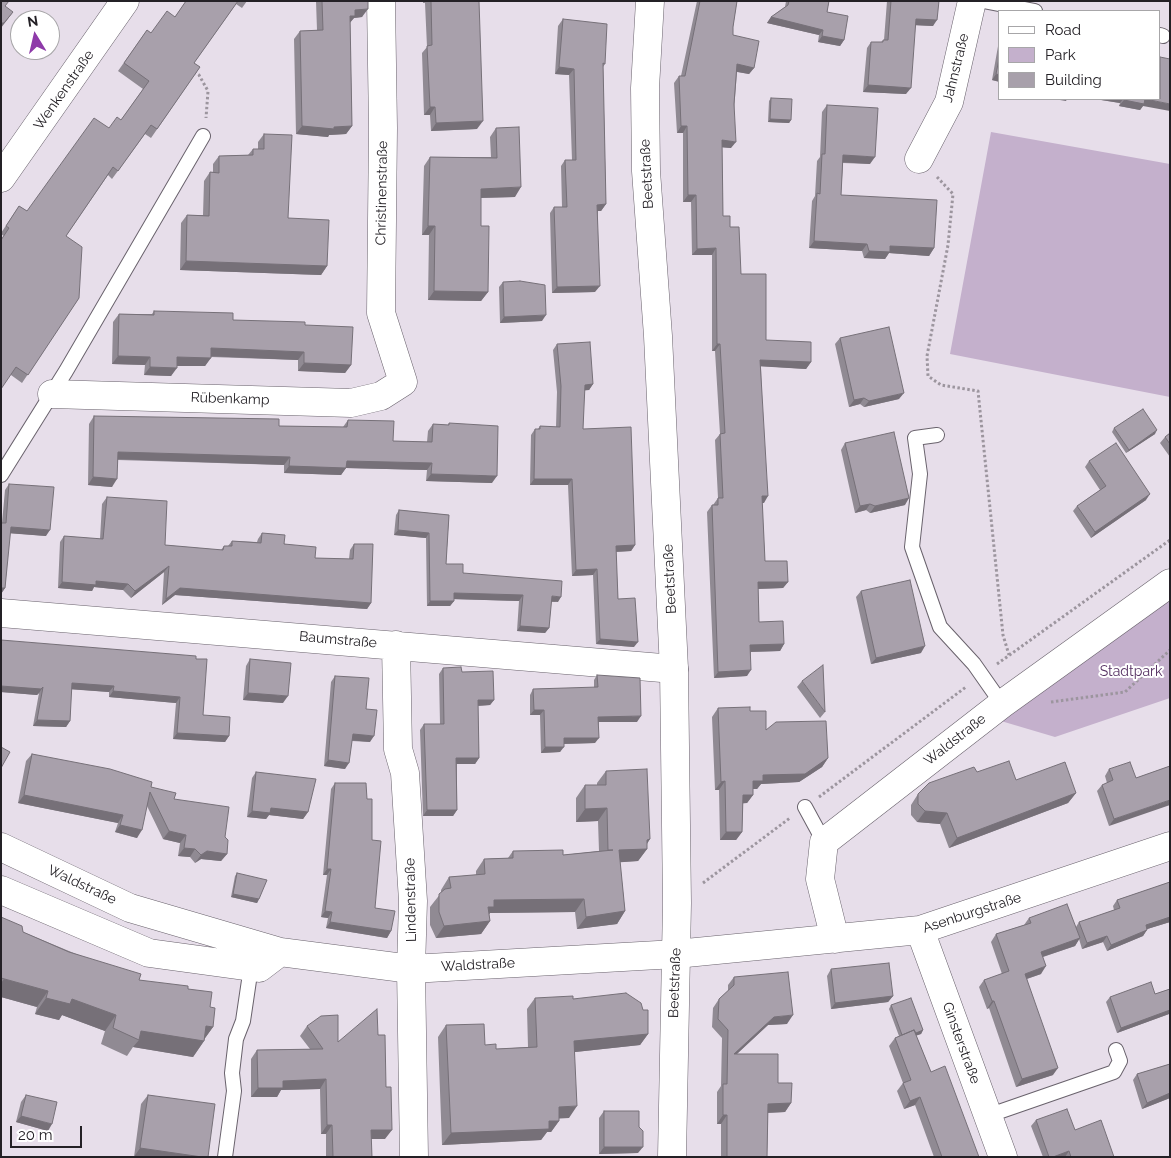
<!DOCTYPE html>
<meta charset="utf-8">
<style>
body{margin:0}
#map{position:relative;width:1171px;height:1158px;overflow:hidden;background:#e7deea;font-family:Raleway,sans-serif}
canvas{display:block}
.frame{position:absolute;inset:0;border:2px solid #242126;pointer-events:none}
.legend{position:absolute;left:998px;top:10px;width:162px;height:90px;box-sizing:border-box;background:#fff;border:1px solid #a7a6a8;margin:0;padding:6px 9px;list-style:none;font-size:15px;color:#242126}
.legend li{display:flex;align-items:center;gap:10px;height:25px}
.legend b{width:25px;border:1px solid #a7a6a8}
.north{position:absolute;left:10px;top:10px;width:50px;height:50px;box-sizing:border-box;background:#fff;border:1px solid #a7a6a8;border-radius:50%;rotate:351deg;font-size:14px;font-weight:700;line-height:20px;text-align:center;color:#242126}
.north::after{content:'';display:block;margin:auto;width:18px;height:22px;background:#8e3aa9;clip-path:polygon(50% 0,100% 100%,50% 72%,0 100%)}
.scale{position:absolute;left:10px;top:1126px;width:72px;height:22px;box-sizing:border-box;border:2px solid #242126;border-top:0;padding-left:6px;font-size:15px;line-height:18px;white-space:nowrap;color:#242126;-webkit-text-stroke:4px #fff;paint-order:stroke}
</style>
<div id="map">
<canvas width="1171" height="1158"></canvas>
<div class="frame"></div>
<ul class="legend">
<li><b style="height:6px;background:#fff"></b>Road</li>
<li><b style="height:14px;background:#c4b0cc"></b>Park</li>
<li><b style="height:14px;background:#a8a0ab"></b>Building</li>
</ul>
<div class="north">N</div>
<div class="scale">20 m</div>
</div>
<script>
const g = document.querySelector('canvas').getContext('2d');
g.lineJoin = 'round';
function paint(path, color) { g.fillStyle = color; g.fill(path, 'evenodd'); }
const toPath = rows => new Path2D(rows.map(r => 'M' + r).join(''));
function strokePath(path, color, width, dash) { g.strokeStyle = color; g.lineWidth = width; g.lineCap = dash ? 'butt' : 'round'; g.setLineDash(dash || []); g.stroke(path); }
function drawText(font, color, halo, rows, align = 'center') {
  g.font = font + ' Raleway,sans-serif'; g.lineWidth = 4; g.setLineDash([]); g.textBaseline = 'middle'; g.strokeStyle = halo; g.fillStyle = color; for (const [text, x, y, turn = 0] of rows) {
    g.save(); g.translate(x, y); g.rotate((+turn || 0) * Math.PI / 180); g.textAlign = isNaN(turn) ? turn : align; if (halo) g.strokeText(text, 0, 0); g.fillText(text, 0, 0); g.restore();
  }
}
paint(toPath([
 [991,132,1170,164,1170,397,950,354],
 [1170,597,1170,698,1055,737,1001,721]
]), '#c4b0cc');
const service = toPath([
 [983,1,1035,11],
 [1160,35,1163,36],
 [937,435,915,438,920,474,912,547,940,627,974,664,1002,704],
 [1,475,66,371,203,136],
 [805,807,824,842],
 [987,1116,1114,1072,1120,1061,1116,1050],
 [225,1157,234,1091,232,1073,236,1039,243,1021,251,967]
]);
const minor = toPath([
 [919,159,949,102,972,1],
 [1,178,125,1],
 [52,394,351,403,381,396,403,382,381,313,383,128,381,1],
 [1,613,674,669],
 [396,645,398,749,405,773,413,901,411,969,414,1157],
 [1,847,130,908,280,952,411,969,676,954,920,930,1170,846],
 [1,890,149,953,259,968,280,952],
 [920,930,1003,1157],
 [835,939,820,879,824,842,1002,704,1170,583]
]);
const secondary = toPath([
 [650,1,645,88,646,171,658,336,674,669,677,903,672,1157]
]);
strokePath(service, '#69626c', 16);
strokePath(minor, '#69626c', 29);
strokePath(secondary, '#69626c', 29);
strokePath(toPath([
 [194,72,199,75,208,91,206,118],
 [937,177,953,194,948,245,927,356,928,376,941,385,978,391,1003,635,1009,655],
 [997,664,1170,540],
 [1051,702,1125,692,1170,650],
 [819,797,966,687],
 [703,883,790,818]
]), '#9c959e', 3, [2.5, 2.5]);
strokePath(service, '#fff', 14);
strokePath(minor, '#fff', 28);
strokePath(secondary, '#fff', 28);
paint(toPath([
 [186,1,247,1,242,8,236,4,194,63,200,67,151,138,145,134,112,179,108,175,66,236,79,298,22,383,11,375,4,236,1,234,1,233,19,206,27,211,109,128,121,120,143,89,118,71,147,30,151,33,175,17],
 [316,1,368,1,362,17,354,18,350,22,352,126,346,134,329,135,328,137,296,134,294,39,300,31,317,30],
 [423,1,479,1,477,129,431,131,430,115,424,115,422,53,427,47,425,3,423,3],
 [697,1,737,1,733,27,733,35,754,68,749,74,737,72,731,148,722,147,723,216,730,227,741,274,766,340,811,362,806,369,761,366,764,503,762,503,765,561,788,582,783,588,758,589,759,622,784,644,780,651,751,652,747,676,714,678,707,512,712,505,713,505,718,498,715,440,720,434,715,351,712,351,712,255,692,255,691,202,683,202,683,133,677,133,674,83,679,76,681,76],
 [786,1,829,1,827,12,844,40,840,46,818,42,819,35,767,23,771,17,785,7],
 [887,1,939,1,933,26,915,25,906,94,863,92,867,48,871,42,881,42,884,40],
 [563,19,605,64,603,67,606,204,601,211,598,211,595,292,552,293,550,213,554,207,562,207,561,166,565,160,572,160,569,75,555,74,558,26],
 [1000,35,1000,82,992,80],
 [771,98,791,120,789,123,768,122,769,101],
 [1095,99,1160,99,1143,106,1140,110,1119,106,1120,103],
 [827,105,870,164,843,163,841,195,934,248,929,256,889,253,885,259,864,258,862,251,809,248,812,201,815,196,817,161,820,157,822,112],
 [496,128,515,197,481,198,481,226,488,292,481,301,428,300,429,235,422,235,424,166,430,157,491,157,490,137],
 [264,134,288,218,327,266,321,275,180,270,181,223,187,215,203,215,204,181,210,172,213,172,213,164,219,156,248,155,253,149,258,149,258,142],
 [503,282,542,321,500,323,499,287],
 [154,311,233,320,305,325,351,365,345,373,298,371,298,360,211,357,205,366,177,366,171,376,144,375,145,365,112,364,113,322,119,314,152,314],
 [840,338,899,399,864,407,860,404,849,407,835,344],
 [557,344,593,384,589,390,584,390,583,429,635,545,631,551,616,552,618,599,634,647,596,644,593,575,572,576,568,485,530,485,531,435,535,429,538,429,540,426,556,427,557,392,553,350],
 [94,416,279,426,343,427,348,420,393,441,427,442,428,431,433,424,448,425,449,423,492,483,426,481,427,470,346,468,341,475,284,473,284,465,118,460,112,487,88,485,89,424],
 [1114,428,1155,434,1126,453,1112,432],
 [1170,433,1170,457,1160,443,1165,437],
 [845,443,905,505,870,513,866,510,855,513,841,450],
 [1089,461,1146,500,1091,538,1073,511,1077,506,1100,490,1085,467],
 [9,484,46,536,10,533,5,588,1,594,1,523,2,523,5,490],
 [107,497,165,545,221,550,224,546,228,546,232,541,257,542,258,539,262,533,315,558,349,559,350,550,354,544,371,603,367,609,175,595,162,605,164,572,131,598,123,590,94,587,92,591,58,588,60,542,64,536,100,539,102,504],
 [399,510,449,515,446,564,463,573,558,602,551,602,549,628,545,633,517,631,519,601,454,599,454,601,450,606,427,606,426,538,394,535,396,515],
 [861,591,921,653,871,664,856,597],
 [196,659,203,715,229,736,225,742,173,739,176,703,109,697,109,692,71,689,70,721,66,727,33,726,39,693,37,695,1,692],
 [250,659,283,703,243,700,246,666],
 [443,668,462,672,494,700,490,705,478,706,479,758,475,764,457,764,457,810,453,816,423,816,420,730,424,724,440,724,439,674],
 [597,675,637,722,599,722,595,743,564,744,560,752,541,753,540,715,530,715,530,695,533,689,594,688,594,680],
 [335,676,366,709,370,742,352,741,345,769,324,766,331,682],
 [802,681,825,712,820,718,797,687],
 [718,708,750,711,766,730,828,758,822,767,799,782,761,784,757,789,753,789,753,795,747,803,743,803,742,832,736,840,720,840,719,790,715,790,712,717],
 [32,754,151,787,174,799,225,837,227,854,221,861,201,859,195,863,190,857,178,856,180,843,163,839,147,806,137,838,115,832,118,823,18,803,26,761],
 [1170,766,1109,826,1097,791,1102,785,1107,783,1105,776,1109,769,1136,778],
 [606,771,650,839,647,844,647,849,638,861,620,862,625,911,617,924,577,929,575,912,490,913,489,914,490,921,481,934,436,938,430,925,430,907,441,893,441,890,449,877,476,875,476,871,484,859,508,858,513,851,563,855,599,851,598,821,576,822,576,798,585,785,597,785,597,783],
 [256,772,308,812,303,819,269,815,266,819,247,817,252,778],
 [977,772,1016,780,1076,793,1068,803,949,848,940,824,917,822,911,815,911,805,918,794],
 [335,783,367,799,372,840,375,908,391,931,387,938,326,928,328,918,321,917,327,875,323,875,331,789],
 [237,873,259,899,257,903,231,897,235,876],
 [1170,882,1170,922,1147,929,1143,936,1107,951,1103,942,1082,949,1079,939,1075,946,1043,957,1041,974,1027,979,1053,1075,1016,1087,989,1008,987,1009,979,987,984,980,1002,974,991,942,996,934,1024,925,1029,918,1076,927,1079,922,1114,910,1113,906,1117,900],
 [1,917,23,932,139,980,188,989,210,1007,213,1027,205,1038,204,1041,193,1057,133,1047,127,1056,101,1044,105,1031,62,1015,59,1020,35,1014,37,1007,1,997],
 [831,969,893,996,888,1002,831,1009,827,976],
 [734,977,787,1024,768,1025,737,1054,778,1083,791,1103,785,1112,768,1113,767,1157,721,1157,721,1124,717,1124,717,1092,721,1086,722,1038,712,1027,713,1008,719,999,728,991,728,985],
 [1170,989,1170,1015,1169,1014,1117,1033,1106,1002,1110,997,1155,994],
 [535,998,573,999,648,1034,640,1045,575,1052,569,1118,559,1118,559,1121,551,1132,547,1132,541,1140,442,1145,438,1037,446,1025,485,1045,496,1049,528,1047,527,1009],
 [891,1005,923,1030,921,1034,916,1035,931,1072,979,1157,934,1157,915,1105,904,1109,897,1091,903,1083,889,1046,895,1038,899,1036,889,1009],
 [307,1026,338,1042,378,1035,385,1139,371,1139,372,1157,326,1157,326,1134,321,1134,320,1089,281,1090,277,1097,251,1097,251,1059,257,1050,310,1049,300,1036],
 [1170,1064,1170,1098,1142,1109,1133,1080,1137,1074],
 [26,1095,48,1131,16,1122,21,1102],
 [148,1095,208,1157,134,1157,141,1104],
 [604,1111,639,1127,638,1153,599,1154,599,1118],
 [1036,1120,1075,1130,1114,1157,1043,1157,1031,1126]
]), '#908a93');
paint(toPath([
 [368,9,362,17,354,18,349,24,345,24,355,10],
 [13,12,1,28,1,23],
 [771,17,823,30,819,35,767,23],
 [916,19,937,20,933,26,911,25],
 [822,36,844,40,840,46,818,42],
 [737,64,754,68,749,74,733,71],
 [559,67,574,69,569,75,555,74],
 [996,74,1000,75,1000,82,992,80],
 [868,85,911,88,906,94,863,92],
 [1054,99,1067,99,1066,101],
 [1095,99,1123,99,1120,103],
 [1145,99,1170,104,1170,111,1143,106,1140,110,1119,106,1124,100],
 [430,107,435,107,430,115,424,115],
 [770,119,791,120,789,123,768,122],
 [483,121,477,129,431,131,436,123],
 [302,126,334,127,352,126,346,134,329,135,328,137,296,134],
 [681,126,687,126,683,133,677,133],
 [722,140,736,142,731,148,717,147],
 [843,155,875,157,870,164,838,162],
 [521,187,515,197,475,198,481,189],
 [688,195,696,195,691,202,683,202],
 [606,204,601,211,593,211,597,205],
 [428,226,435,226,429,235,422,235],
 [814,241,867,244,862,251,809,248],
 [890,246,934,248,929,256,889,253,885,259,864,258,869,251],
 [716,248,712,255,692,255,697,249],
 [186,261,327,266,321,275,180,270],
 [600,286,595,292,552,293,557,287],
 [434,291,488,292,481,301,428,300],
 [546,315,542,321,500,323,504,317],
 [717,344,720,344,715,351,712,351],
 [211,348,304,352,298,360,205,356],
 [118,356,150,357,145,365,112,364],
 [177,357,211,358,205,366,171,366],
 [760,360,811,362,806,369,755,366],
 [304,363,351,365,345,373,298,371],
 [150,367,177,368,171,376,144,375],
 [593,384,589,390,580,391,585,385],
 [904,393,899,399,864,407,869,401],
 [864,398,860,404,849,407,854,400],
 [1157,430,1155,434,1126,453,1129,450],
 [118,452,290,457,284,465,112,459],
 [347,461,432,463,427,470,346,468,341,475,284,473,289,466],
 [431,474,497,476,492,483,426,481],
 [93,477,117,479,112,487,88,485],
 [534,479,572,479,568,485,530,485],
 [1150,494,1146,500,1091,538,1095,532],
 [762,496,768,496,764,503,758,503],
 [909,498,905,505,870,513,875,506],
 [870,504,866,510,855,513,860,506],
 [11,527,50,530,46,536,6,533],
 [398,530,429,533,426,538,394,535],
 [635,545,631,551,612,552,616,546],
 [169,566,164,572,131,598,135,591],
 [597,569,593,575,572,576,576,570],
 [96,581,128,584,123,590,94,587,92,591,58,588,62,582],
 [758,582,788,582,783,588,754,589],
 [1,588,5,588,1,594],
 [180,588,371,603,367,609,175,595,162,605,166,599],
 [454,593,523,595,519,601,450,599],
 [552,596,561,597,558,602,548,601],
 [430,601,454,601,450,606,427,606],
 [520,626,549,628,545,633,517,631],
 [600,639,638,642,634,647,596,644],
 [784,644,780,651,746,652,750,645],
 [925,646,921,653,871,664,876,658],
 [751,670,747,676,714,678,718,672],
 [72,683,114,686,109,692,67,689],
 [1,686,43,687,39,693,37,695,1,692],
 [113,691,180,697,176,703,109,697],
 [248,693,288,696,283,703,243,700],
 [478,700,494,700,490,705,474,706],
 [534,710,544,710,540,715,530,715],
 [641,716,637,722,595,722,598,717],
 [37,720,70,721,66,727,33,726],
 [177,733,229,736,225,742,173,739],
 [353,734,374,736,370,742,348,740],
 [564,738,599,738,595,743,560,744],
 [545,747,564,747,560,752,541,753],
 [456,758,479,758,475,764,452,764],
 [828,758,822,767,799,782,761,784,757,789,747,789,753,781,763,775],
 [328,760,349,763,345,769,324,766],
 [725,781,719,790,715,790,721,782],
 [1076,793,1068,803,949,848,957,838],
 [24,795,123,815,118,823,18,803],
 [743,795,753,795,747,803,737,804],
 [1170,800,1170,805,1109,826,1114,819],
 [271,808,308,812,303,819,269,815,266,819,247,817,252,811],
 [607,808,598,821,576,822,585,809],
 [427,810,457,810,453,816,423,816],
 [925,811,947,813,940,824,917,822],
 [120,825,142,830,137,838,115,832],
 [169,831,186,835,180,843,163,839],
 [726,832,742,832,736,840,720,840],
 [650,839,643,849,647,849,638,861,610,863,619,850,647,840],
 [184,848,195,849,190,857,178,856],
 [207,851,227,854,221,861,201,859,195,863,201,855],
 [327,869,331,869,327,875,323,875],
 [233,894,259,899,257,903,231,897],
 [584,899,575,912,490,913,485,920,479,920,494,900],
 [325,911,332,912,328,918,321,917],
 [625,911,617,924,577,929,586,917],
 [1170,917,1170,922,1141,931,1146,925],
 [490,921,481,934,436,938,444,926],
 [330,922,391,931,387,938,326,928],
 [1147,930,1143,936,1107,951,1111,945],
 [1107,936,1103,942,1082,949,1087,943],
 [1080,938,1075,946,1036,959,1041,952],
 [1046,966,1041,974,1020,981,1025,974],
 [4,979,48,991,37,1007,1,997,1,983],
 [893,996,888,1002,831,1009,835,1003],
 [46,998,72,999,116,1015,105,1031,62,1015,59,1020,35,1014],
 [992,1001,994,1001,989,1008,987,1009],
 [1170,1010,1169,1014,1117,1033,1121,1028],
 [793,1015,787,1024,768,1025,728,1062,734,1054,774,1017],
 [206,1026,213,1027,203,1041,204,1041,193,1057,133,1047,139,1040,141,1031],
 [923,1030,921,1034,901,1041,903,1038],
 [648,1034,640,1045,566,1053,574,1041],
 [1058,1068,1053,1075,1016,1087,1022,1079],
 [326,1079,320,1089,281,1090,277,1097,251,1097,258,1088,283,1081],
 [1170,1093,1170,1098,1142,1109,1147,1103],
 [920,1097,915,1105,904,1109,910,1101],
 [791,1103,785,1112,762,1113,768,1104],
 [577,1106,569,1118,551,1119,559,1107],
 [723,1115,727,1115,721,1124,717,1124],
 [21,1116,52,1124,48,1131,16,1122],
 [549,1121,559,1121,551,1132,547,1132,541,1140,442,1145,451,1133],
 [327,1125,332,1125,326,1134,321,1134],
 [371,1130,392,1130,385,1139,365,1139],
 [604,1147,643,1147,638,1153,599,1154],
 [140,1148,202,1157,134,1157],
 [1069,1151,1065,1157,1053,1157]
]), '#767078');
const building = toPath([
 [1,1,9,1,5,6,13,12,4,23,1,23,1,1],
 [186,1,238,1,194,63,200,67,157,129,151,125,118,171,113,167,66,236,82,247,79,298,28,375,16,367,1,389,1,240,9,228,6,226,19,206,27,211,94,118,109,128,117,117,121,120,149,81,124,63,147,30,151,33,167,11,175,17,186,1],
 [322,1,368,1,368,9,355,10,355,16,350,16,352,126,334,127,334,129,302,126,300,31,323,30,322,1],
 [431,1,479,1,483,121,436,123,435,107,430,107,427,46,432,45,431,1],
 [700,1,737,1,733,27,733,35,759,41,754,68,737,64,734,104,736,142,722,140,723,216,730,216,730,227,739,227,741,274,766,274,766,340,811,342,811,362,760,360,768,496,762,496,765,561,787,561,788,582,758,582,759,622,783,621,784,644,750,645,751,670,718,672,712,505,718,505,718,498,723,498,720,434,725,433,720,344,717,344,716,248,697,249,696,195,688,195,687,126,681,126,679,76,685,76,700,1],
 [789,1,829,1,827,12,848,16,844,40,822,36,823,30,771,17,788,5,789,1],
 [891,1,939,1,937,20,916,19,911,88,868,85,871,42,883,42,883,40,888,40,891,1],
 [563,19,607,24,605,64,603,63,606,204,597,205,600,286,557,287,554,207,567,207,565,160,576,160,574,69,559,67,563,19],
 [1000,54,1000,75,996,74,1000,54],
 [1160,57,1170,59,1170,104,1145,99,1144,104,1124,100,1124,99,1160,99,1160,57],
 [771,98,792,99,791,120,770,119,771,98],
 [827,105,878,108,875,157,843,155,841,195,937,200,934,248,890,246,890,252,869,251,867,244,814,241,817,193,820,194,822,154,825,154,827,105],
 [519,127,521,187,481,189,481,226,489,226,488,292,434,291,435,226,428,226,430,157,497,158,496,128,519,127],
 [264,134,292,135,288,218,329,220,327,266,186,261,187,215,209,216,210,172,219,173,219,156,253,155,253,149,264,149,264,134],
 [520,281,545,285,546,315,504,317,503,282,520,281],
 [154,311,233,313,233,320,305,322,305,325,353,327,351,365,304,363,304,352,211,348,211,358,177,357,177,368,150,367,150,357,118,356,119,314,154,315,154,311],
 [889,327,904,393,869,401,864,398,854,400,840,338,889,327],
 [590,342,593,384,585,385,583,429,631,427,635,545,616,546,618,599,635,598,638,642,600,639,597,569,576,570,572,479,534,479,535,429,540,429,540,426,560,427,561,386,557,344,590,342],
 [1143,409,1157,430,1129,450,1114,428,1143,409],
 [94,416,279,419,279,426,347,427,348,420,394,421,393,441,432,442,433,424,449,425,449,423,498,426,497,476,431,474,432,463,347,461,346,468,289,466,290,457,118,452,117,479,93,477,94,416],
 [894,432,909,498,875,506,870,504,860,506,845,443,894,432],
 [1170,433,1170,444,1165,437,1170,433],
 [1116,443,1150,494,1095,532,1077,506,1106,486,1089,461,1116,443],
 [9,484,54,487,50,530,11,527,5,588,1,588,1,523,6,523,9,484],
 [107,497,167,501,165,545,223,550,224,546,232,546,232,541,261,543,262,533,285,535,284,544,316,547,315,558,353,559,354,544,373,544,371,603,180,588,166,599,169,566,135,591,128,584,96,581,96,585,62,582,64,536,103,539,107,497],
 [399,510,449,515,446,564,463,564,463,573,562,581,561,597,552,596,549,628,520,626,523,595,454,593,454,601,430,601,429,533,398,530,399,510],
 [910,580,925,646,876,658,861,591,910,580],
 [1,640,196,656,196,659,207,659,203,715,230,717,229,736,177,733,180,697,113,691,114,686,72,683,70,721,37,720,43,687,41,689,1,686,1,640],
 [250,659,291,663,288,696,248,693,250,659],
 [823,665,825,712,802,681,823,665],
 [461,667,462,672,493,671,494,700,478,700,479,758,456,758,457,810,427,810,424,724,444,724,443,668,461,667],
 [597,675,640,678,641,716,598,717,599,738,564,738,564,747,545,747,544,710,534,710,533,689,598,687,597,675],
 [335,676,369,678,366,709,377,710,374,736,353,734,349,763,328,760,335,676],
 [750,707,750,711,766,711,766,730,776,722,826,721,828,758,805,774,763,775,763,781,753,781,753,795,743,795,742,832,726,832,725,781,721,782,718,708,750,707],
 [1,747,10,752,1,768,1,747],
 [32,754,110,769,152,782,151,787,176,793,174,799,229,807,225,837,228,840,227,854,207,851,201,855,195,849,184,848,186,835,169,831,150,792,142,830,120,825,123,815,24,795,32,754],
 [1009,761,1016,780,1065,762,1076,793,957,838,947,813,925,811,918,804,918,794,929,783,974,767,977,772,1009,761],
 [1130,762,1136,778,1170,766,1170,800,1114,819,1102,785,1113,780,1109,769,1130,762],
 [647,769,650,839,647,840,647,849,619,850,625,911,586,917,584,899,494,900,494,907,488,907,490,921,444,926,439,912,439,894,445,889,451,888,449,877,485,874,484,859,513,858,513,851,563,850,563,855,613,850,608,850,607,808,585,809,585,785,606,785,606,771,647,769],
 [256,772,316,779,308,812,271,808,270,813,252,811,256,772],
 [335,783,366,783,367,799,372,799,372,840,381,841,375,908,395,911,391,931,330,922,332,912,325,911,331,869,327,869,335,783],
 [237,873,267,880,259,899,233,894,237,873],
 [1170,882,1170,917,1146,925,1147,930,1111,945,1107,936,1087,943,1079,922,1120,908,1117,900,1170,882],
 [1067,904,1080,938,1041,952,1046,966,1025,974,1058,1068,1022,1079,994,1001,992,1001,984,980,1009,971,996,934,1031,923,1029,918,1067,904],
 [1,917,22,926,23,932,69,952,141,974,139,980,188,986,188,989,212,992,210,1007,215,1008,213,1027,206,1026,204,1041,141,1031,139,1040,113,1028,116,1015,72,999,70,1004,46,998,48,991,1,978,1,917],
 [889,963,893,996,835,1003,831,969,889,963],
 [788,972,793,1015,774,1017,734,1054,778,1054,778,1083,792,1083,791,1103,768,1104,767,1157,727,1157,727,1115,723,1115,723,1084,727,1084,728,1030,718,1019,719,999,734,985,734,977,788,972],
 [1151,982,1155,994,1170,989,1170,1010,1121,1028,1110,997,1151,982],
 [626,993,641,1003,643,1010,648,1010,648,1034,574,1041,577,1106,559,1107,559,1121,549,1121,549,1129,451,1133,446,1025,484,1024,485,1045,496,1044,496,1049,537,1047,535,998,573,996,573,999,626,993],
 [911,998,923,1030,916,1033,914,1030,902,1035,891,1005,911,998],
 [377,1009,378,1035,385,1035,386,1087,391,1087,392,1130,371,1130,372,1157,333,1157,332,1125,327,1125,326,1079,283,1081,283,1088,258,1088,257,1050,323,1049,307,1026,321,1016,338,1015,338,1042,377,1009],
 [914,1030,931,1072,945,1066,979,1157,942,1157,920,1097,910,1101,903,1083,911,1080,895,1038,914,1030],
 [1170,1064,1170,1093,1147,1103,1137,1074,1170,1064],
 [26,1095,57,1102,52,1124,21,1116,26,1095],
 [148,1095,215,1104,208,1157,202,1157,140,1148,148,1095],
 [1067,1109,1075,1130,1101,1120,1114,1157,1071,1157,1069,1151,1053,1157,1049,1157,1036,1120,1067,1109],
 [604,1111,639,1111,639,1127,643,1131,643,1147,604,1147,604,1111]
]);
paint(building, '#a8a0ab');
strokePath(building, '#767078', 1);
drawText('14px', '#242126', '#fff', [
 ["Jahnstraße",956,68,-76],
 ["Wenkenstraße",64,90,-55],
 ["Beetstraße",647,174,-93],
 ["Christinenstraße",382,193,-89],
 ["Rübenkamp",230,399,2],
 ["Beetstraße",670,579,-93],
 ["Baumstraße",338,640,5],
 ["Waldstraße",955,740,-38],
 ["Waldstraße",82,885,25],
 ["Lindenstraße",411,900,-91],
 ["Asenburgstraße",972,913,-18],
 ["Waldstraße",478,965,-3],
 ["Beetstraße",675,983,-88],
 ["Ginsterstraße",961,1043,70]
]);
drawText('14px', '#553062', '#fff', [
 ["Stadtpark",1131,672]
]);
</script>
